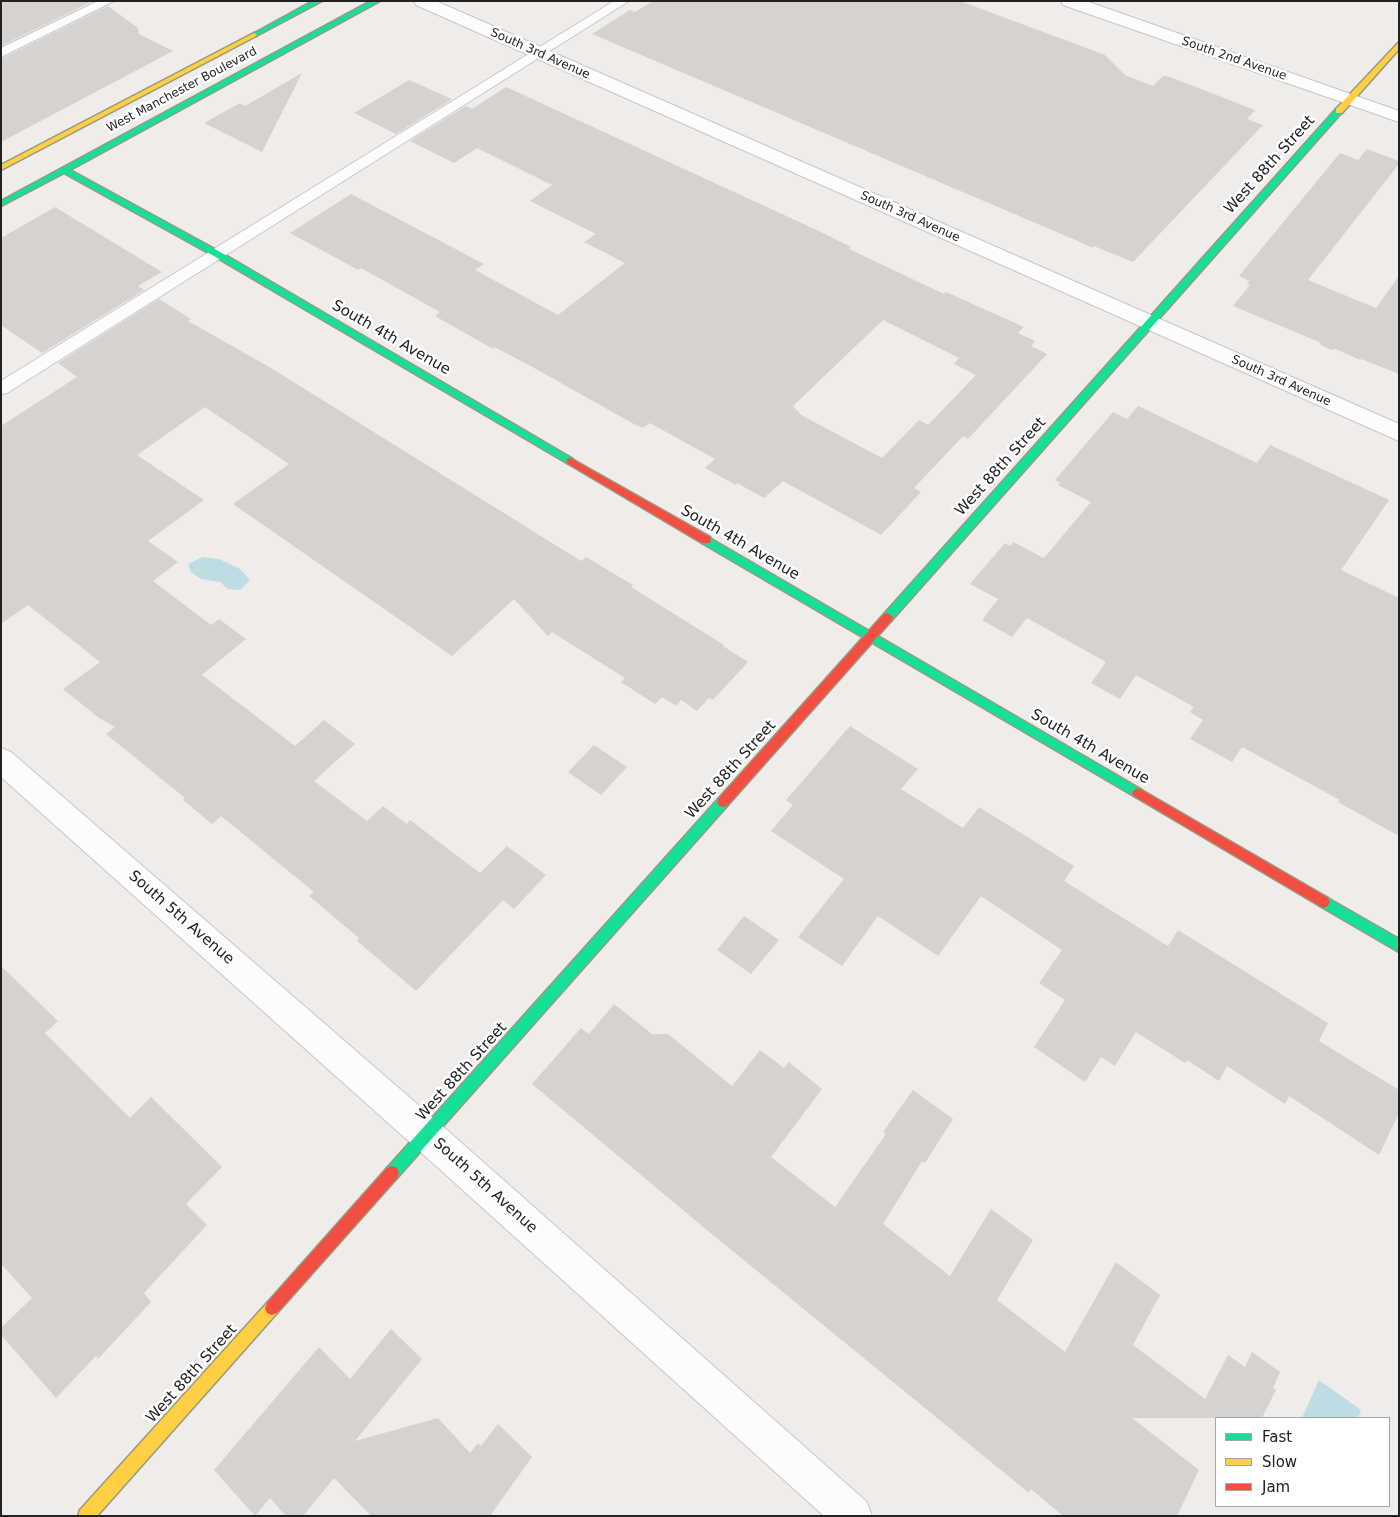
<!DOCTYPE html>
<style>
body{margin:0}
#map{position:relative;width:1400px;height:1517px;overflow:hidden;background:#efece9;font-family:"DejaVu Sans",sans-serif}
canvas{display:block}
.frame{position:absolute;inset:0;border:2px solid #212121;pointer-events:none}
.legend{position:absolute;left:1215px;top:1417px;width:175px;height:90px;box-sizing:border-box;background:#fff;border:1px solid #a6a6a6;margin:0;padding:6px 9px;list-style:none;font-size:15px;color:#212121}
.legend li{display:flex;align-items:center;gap:10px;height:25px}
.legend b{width:25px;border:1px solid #a6a6a6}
</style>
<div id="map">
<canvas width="1400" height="1517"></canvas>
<div class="frame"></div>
<ul class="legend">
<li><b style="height:6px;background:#16e098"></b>Fast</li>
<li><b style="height:6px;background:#ffcf43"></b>Slow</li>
<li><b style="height:6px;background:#f24e42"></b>Jam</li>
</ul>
</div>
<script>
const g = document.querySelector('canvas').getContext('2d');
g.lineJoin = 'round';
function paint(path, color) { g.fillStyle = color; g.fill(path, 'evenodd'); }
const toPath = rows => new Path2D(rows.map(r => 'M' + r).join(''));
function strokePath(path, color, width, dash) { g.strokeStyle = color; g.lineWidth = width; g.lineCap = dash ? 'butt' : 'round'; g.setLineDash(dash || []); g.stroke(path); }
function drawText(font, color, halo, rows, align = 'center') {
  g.font = font + ' "DejaVu Sans",sans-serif'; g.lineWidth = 5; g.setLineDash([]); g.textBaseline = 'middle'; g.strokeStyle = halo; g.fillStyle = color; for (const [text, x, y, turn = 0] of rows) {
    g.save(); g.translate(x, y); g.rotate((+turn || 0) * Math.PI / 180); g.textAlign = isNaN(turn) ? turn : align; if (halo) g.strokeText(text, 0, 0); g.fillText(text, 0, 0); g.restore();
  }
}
paint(toPath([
 [203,557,219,559,240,569,250,580,240,590,228,589,220,582,201,579,191,572,188,564],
 [1319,1380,1361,1410,1358,1418,1302,1418]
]), '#bddde2');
paint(toPath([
 [1,1,93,1,1,46],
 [653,1,960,1,1105,55,1125,75,1153,86,1163,76,1170,77,1255,110,1247,119,1263,125,1133,262,1094,246,1093,248,1080,242,592,34,630,10,635,12],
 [108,6,138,28,139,34,173,51,1,142,1,59],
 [302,73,262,152,204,123,240,103,245,106],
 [409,80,452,99,396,134,354,113],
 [506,87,819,231,851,247,849,249,944,294,946,292,1024,327,1018,333,1035,341,1031,346,1047,354,968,439,963,436,914,488,921,492,881,535,783,481,764,498,737,483,736,485,705,468,715,459,650,423,643,428,634,424,527,364,494,347,493,349,435,316,440,312,361,268,358,270,290,233,351,194,484,264,475,270,558,315,625,263,584,242,596,234,530,201,552,185,477,148,454,163,410,141,466,106,472,109],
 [883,320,959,358,954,364,976,375,928,425,919,420,882,458,801,415,793,406],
 [1367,149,1399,161,1399,164,1308,280,1376,308,1399,276,1399,374,1361,359,1360,360,1336,349,1331,350,1321,345,1319,342,1233,306,1250,285,1247,284,1249,281,1239,276,1340,153,1358,160],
 [55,207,162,272,138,286,144,290,42,353,1,325,1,238],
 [159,299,191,319,188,321,271,368,581,561,586,557,633,585,631,587,724,645,723,646,748,662,713,700,709,698,697,711,681,700,676,706,662,697,655,704,621,682,625,678,552,632,548,636,514,599,452,656,233,504,289,464,205,407,137,455,204,500,148,541,178,562,153,581,211,625,219,619,246,639,202,675,295,746,324,720,355,744,314,781,367,821,383,806,407,824,410,820,480,873,507,846,546,875,514,909,503,900,416,991,357,941,359,938,309,896,314,892,221,816,212,824,183,800,185,798,106,734,115,727,99,718,63,689,100,662,28,605,1,624,1,426,77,377,58,363],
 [1138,406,1257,463,1270,445,1389,500,1341,570,1399,598,1399,836,1338,802,1340,800,1242,747,1232,762,1190,739,1203,720,1190,712,1194,707,1136,675,1120,699,1091,683,1106,662,1027,618,1012,637,982,620,998,599,970,584,1005,543,1010,546,1013,542,1044,558,1091,502,1058,485,1061,483,1055,480,1113,412,1127,419],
 [850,726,918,769,901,789,963,828,979,807,1074,866,1064,881,1168,946,1178,930,1328,1023,1319,1041,1399,1090,1399,1113,1379,1155,1289,1096,1285,1104,1227,1066,1219,1081,1187,1060,1185,1063,1136,1032,1115,1066,1101,1057,1085,1082,1034,1047,1065,1000,1039,983,1062,950,981,896,938,956,878,916,842,966,798,937,844,879,771,831,793,805,786,800],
 [594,745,627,767,601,795,568,772],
 [744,916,779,940,751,974,717,950],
 [1,966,58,1021,45,1033,130,1118,151,1097,222,1167,186,1204,207,1225,144,1293,151,1302,98,1359,96,1356,56,1398,1,1335,1,1328,32,1298,1,1264],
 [614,1004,652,1034,668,1034,732,1086,760,1050,784,1068,789,1062,822,1089,771,1157,835,1207,886,1134,883,1132,913,1090,953,1119,925,1163,922,1161,883,1224,950,1276,991,1209,1033,1240,997,1300,1065,1352,1116,1262,1160,1295,1133,1345,1205,1399,1228,1355,1245,1367,1252,1352,1280,1372,1273,1388,1276,1390,1262,1418,1132,1418,1199,1470,1177,1516,1063,1516,1031,1489,1029,1493,702,1226,532,1084,581,1028,589,1034],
 [391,1329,422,1359,355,1441,438,1418,470,1453,478,1443,481,1446,498,1424,532,1457,490,1516,371,1516,334,1478,303,1516,286,1516,270,1498,255,1516,214,1470,319,1347,350,1379]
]), '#d6d2d0');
const lane = toPath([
 [98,1,114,1,1,57,1,48,98,1],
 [614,1,629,1,7,393,1,394,1,381,614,1]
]);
const street = toPath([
 [414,1,436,1,1399,424,1399,441,416,5,414,1],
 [1061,1,1086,1,1399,111,1399,122,1063,5,1061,1],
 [1,748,11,752,438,1122,867,1502,872,1516,824,1516,414,1146,1,777,1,748]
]);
const fast = toPath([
 [313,1,322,1,256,36,251,35,313,1],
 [371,1,380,1,70,170,220,252,573,459,573,463,567,463,214,256,64,173,1,206,1,201,371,1],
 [1336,109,1343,111,892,620,884,620,883,617,884,614,1336,109],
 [706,536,1142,790,1144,793,1142,796,1138,798,1134,796,702,543,701,540,702,537,706,536],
 [723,797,727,798,729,802,727,806,397,1178,392,1180,387,1178,385,1173,387,1168,719,798,723,797],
 [1324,896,1399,939,1399,952,1320,906,1318,902,1320,898,1324,896]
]);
const slow = toPath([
 [254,33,257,35,256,36,1,170,1,165,254,33],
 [1399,42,1399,49,1342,113,1336,113,1336,109,1399,42],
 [272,1301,277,1303,279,1308,277,1313,97,1516,78,1516,80,1510,267,1303,272,1301]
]);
const jam = toPath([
 [570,458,710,537,711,540,710,543,702,543,567,463,567,459,570,458],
 [888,613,893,617,892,620,727,806,723,807,719,806,717,802,719,798,884,614,888,613],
 [1138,788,1328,898,1330,902,1328,906,1324,908,1320,906,1134,796,1132,793,1134,790,1138,788],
 [392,1166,397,1168,399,1173,397,1178,277,1313,272,1315,267,1313,265,1308,267,1303,387,1168,392,1166]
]);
strokePath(lane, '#c8c7c5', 2);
strokePath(street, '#c8c7c5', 2);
strokePath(fast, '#999980', 3);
strokePath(slow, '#999980', 3);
strokePath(jam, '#999980', 3);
paint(lane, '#fdfcfc');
paint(street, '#fdfcfc');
paint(fast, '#16e098');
paint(slow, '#ffcf43');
paint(jam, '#f24e42');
drawText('12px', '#212121', '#fff', [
 ["South 3rd Avenue",540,54,24],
 ["South 2nd Avenue",1234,59,19],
 ["West Manchester Boulevard",182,90,-28],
 ["South 3rd Avenue",910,217,24],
 ["South 3rd Avenue",1281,381,24]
]);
drawText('15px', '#212121', '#fff', [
 ["West 88th Street",1270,165,-48],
 ["South 4th Avenue",391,338,30],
 ["West 88th Street",1001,467,-48],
 ["South 4th Avenue",740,543,30],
 ["South 4th Avenue",1090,747,30],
 ["West 88th Street",731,770,-48],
 ["South 5th Avenue",181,918,41],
 ["West 88th Street",462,1072,-48],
 ["South 5th Avenue",485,1186,42],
 ["West 88th Street",192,1374,-48]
]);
</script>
